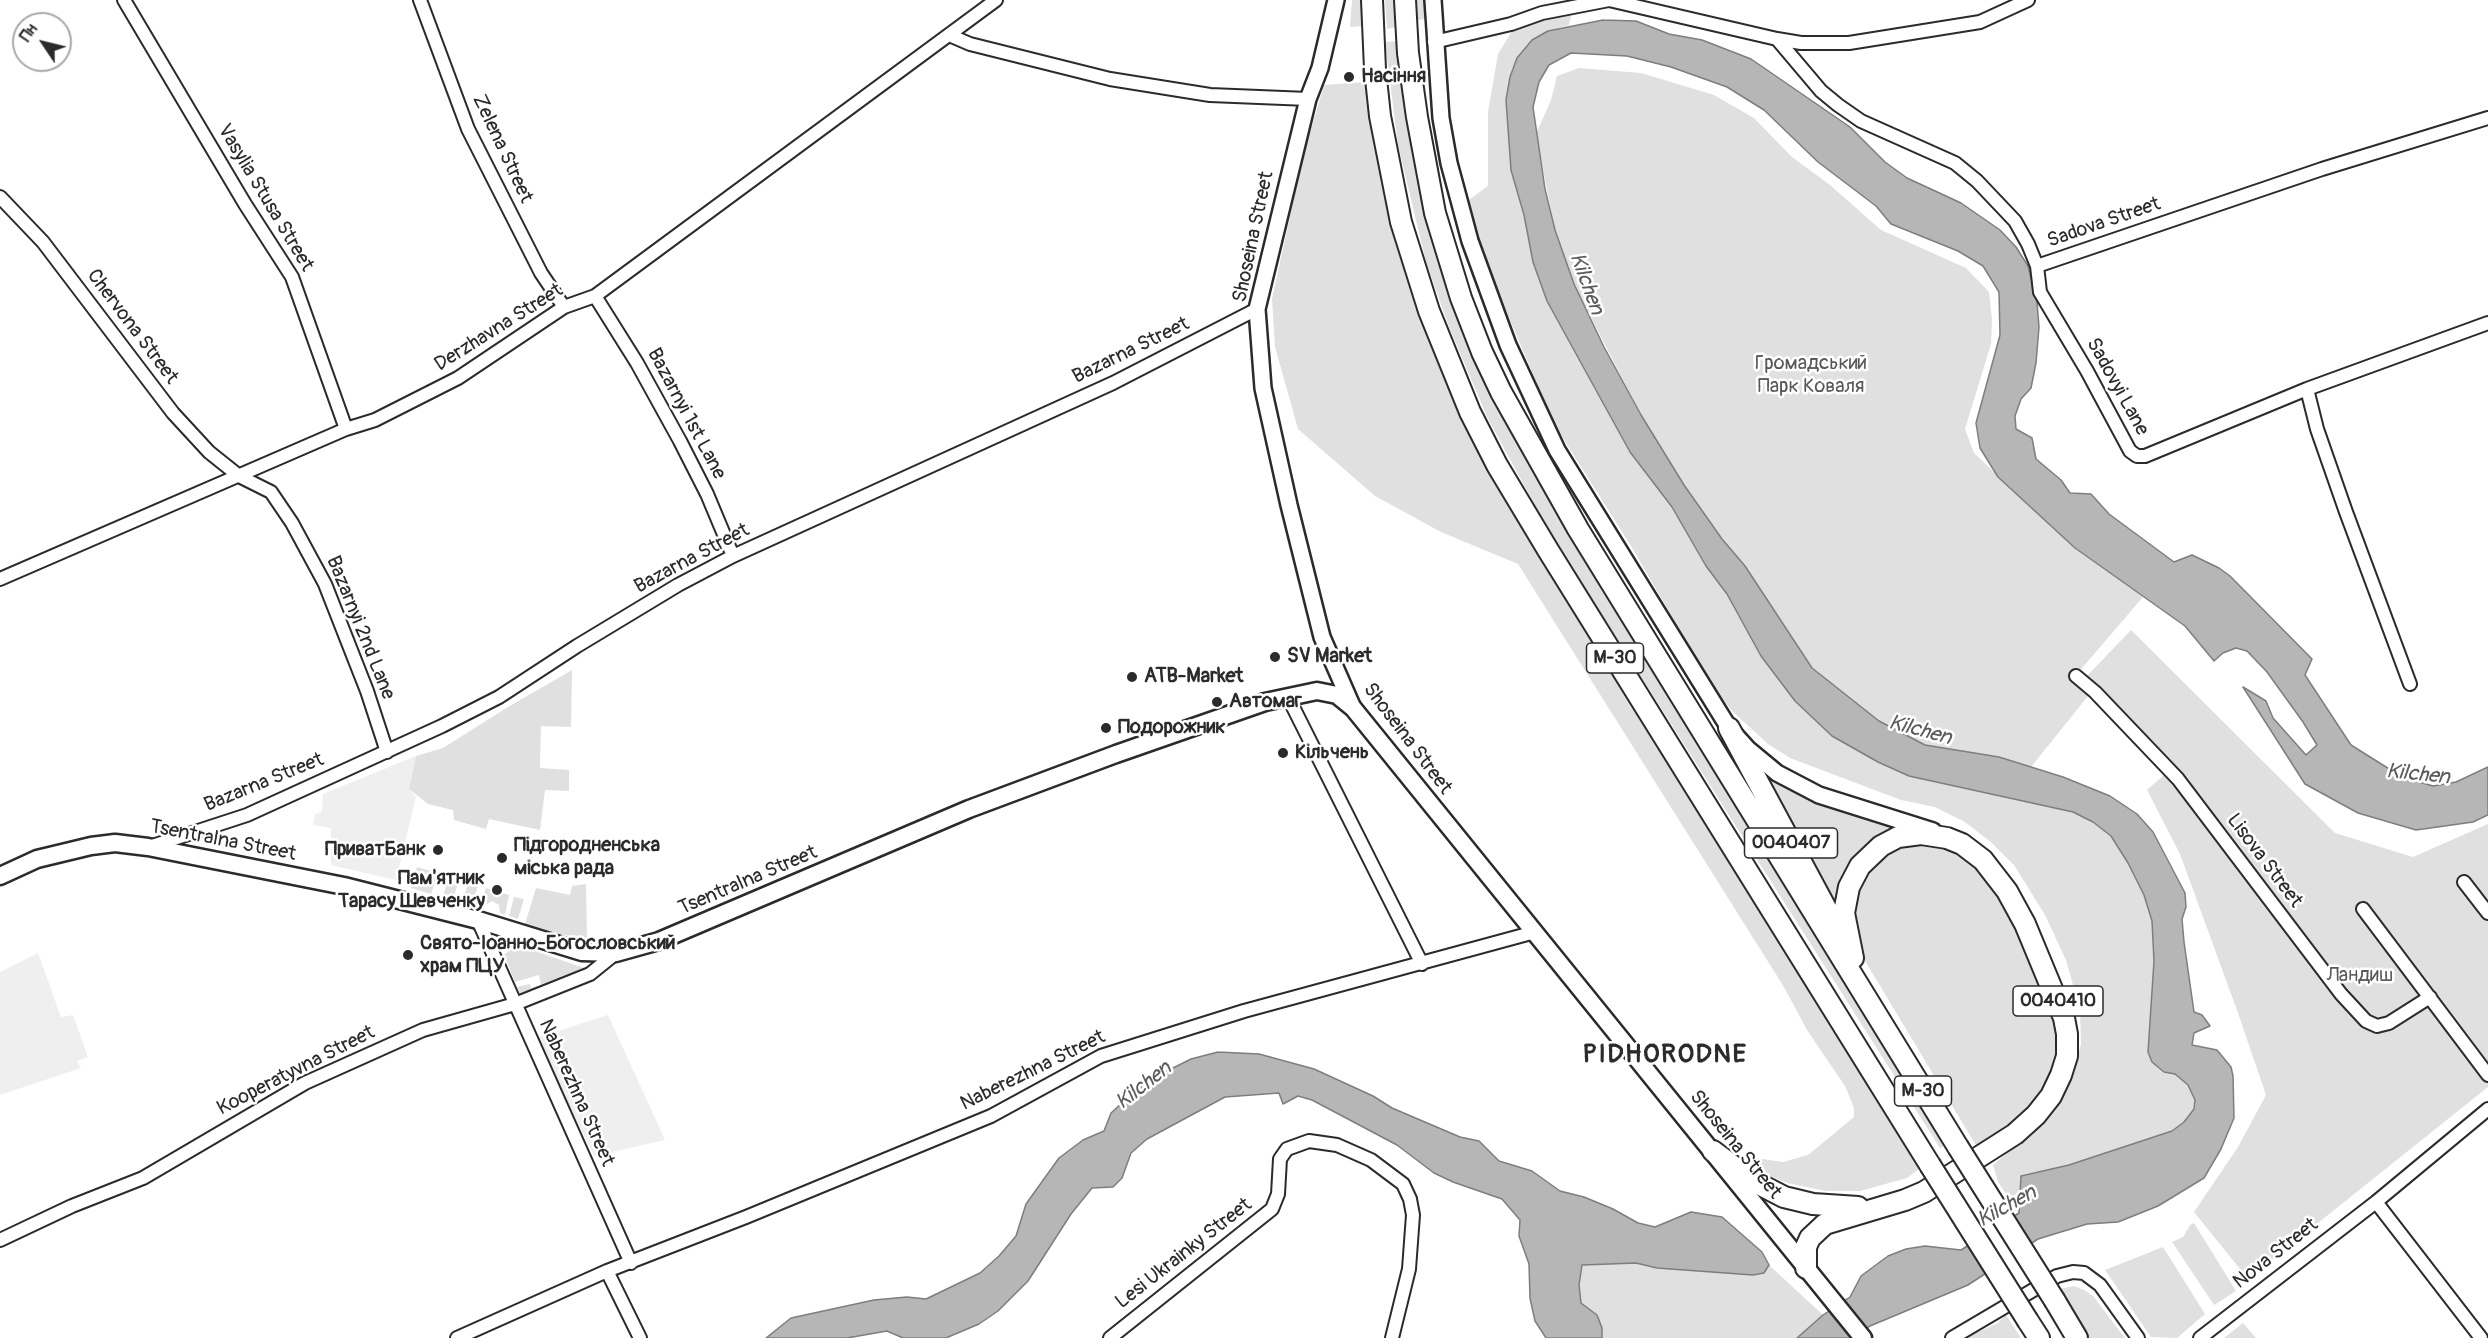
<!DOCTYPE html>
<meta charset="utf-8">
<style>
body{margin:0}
#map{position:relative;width:2488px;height:1338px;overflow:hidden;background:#fff;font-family:Pangolin,sans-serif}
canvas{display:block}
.north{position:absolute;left:12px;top:12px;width:60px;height:60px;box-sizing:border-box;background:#fff;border:2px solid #aaa;border-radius:50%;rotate:305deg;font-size:16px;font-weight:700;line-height:24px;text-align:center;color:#2b2b2b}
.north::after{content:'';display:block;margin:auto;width:21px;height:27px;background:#2b2b2b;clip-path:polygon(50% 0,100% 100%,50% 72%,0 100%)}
</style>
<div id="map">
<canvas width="2488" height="1338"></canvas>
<div class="north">Пн</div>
</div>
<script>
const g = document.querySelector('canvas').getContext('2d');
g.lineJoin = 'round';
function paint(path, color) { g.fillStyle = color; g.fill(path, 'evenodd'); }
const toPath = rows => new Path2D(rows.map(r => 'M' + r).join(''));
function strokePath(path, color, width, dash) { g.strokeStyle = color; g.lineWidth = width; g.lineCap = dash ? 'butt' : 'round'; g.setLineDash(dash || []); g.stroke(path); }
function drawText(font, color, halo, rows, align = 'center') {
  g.font = font + ' Pangolin,sans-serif'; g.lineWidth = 5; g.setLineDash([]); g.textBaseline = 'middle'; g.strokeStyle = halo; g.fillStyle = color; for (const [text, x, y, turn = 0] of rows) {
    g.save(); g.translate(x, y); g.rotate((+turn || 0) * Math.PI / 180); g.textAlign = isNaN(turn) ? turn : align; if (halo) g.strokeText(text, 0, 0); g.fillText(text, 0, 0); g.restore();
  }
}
paint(toPath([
 [416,756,409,789,416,797,396,880,331,865,331,828,313,825,315,814,322,812,323,794],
 [38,953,61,1017,73,1015,88,1057,77,1061,81,1068,0,1095,0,972],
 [608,1015,665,1140,594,1156,536,1038]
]), '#efefef');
paint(toPath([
 [1352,0,1366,0,1365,26,1350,27],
 [1385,0,1399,0,1400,26,1387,29],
 [1417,0,1425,0,1425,19,1417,20],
 [1572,12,1569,25,1548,31,1511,170,1547,301,1630,452,1672,507,1706,566,1727,594,1761,656,1795,701,1832,736,1909,776,2073,812,2093,822,2111,836,2128,863,2144,895,2152,921,2154,961,2148,1052,2152,1062,2164,1072,2175,1074,2188,1085,2195,1100,2194,1109,2184,1122,2172,1131,2069,1165,2021,1175,2019,1213,1998,1182,1993,1165,2041,1124,2056,1105,2075,1068,2081,1044,2080,1010,2066,960,2045,915,2014,865,1992,843,1965,822,1935,807,1901,800,1790,758,1768,744,1732,711,1711,684,1631,546,1554,424,1483,256,1466,202,1488,186,1488,112,1498,54,1512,31],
 [1400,41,1465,322,1946,1145,1940,1148,1597,607,1537,509,1488,419,1449,327,1426,262,1398,145,1385,42],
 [1579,68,1641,73,1714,95,1754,118,1792,157,1830,185,1881,230,1966,268,1989,292,1992,320,1991,344,1965,429,1974,453,2074,548,2143,597,2077,674,2083,680,2131,630,2335,833,2413,857,2488,824,2488,1087,2248,1279,2194,1212,2238,1147,2266,1095,2238,1013,2180,854,2147,790,2164,775,2088,696,2031,767,1999,757,1925,745,1879,721,1812,668,1745,566,1722,539,1684,485,1641,415,1574,284,1555,230,1536,134,1551,100,1557,76],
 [1366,82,1392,222,1431,342,1465,421,1919,1169,1907,1178,1860,1191,1826,1191,1787,1183,1742,1164,1742,1156,1783,1162,1808,1155,1854,1117,1854,1108,1845,1086,1807,1030,1784,987,1518,564,1441,532,1375,496,1298,429,1275,347,1272,299,1303,157,1324,85],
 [572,670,571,727,541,726,540,768,569,770,569,791,545,790,540,830,489,819,486,829,454,820,453,810,428,804,409,789,416,756,443,748,508,707],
 [1760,770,1804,798,1907,830,1897,830,1839,913],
 [1904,842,1945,845,1971,861,1986,875,2004,900,2058,1019,2060,1055,2042,1093,2029,1110,1980,1152,1862,956,1852,929,1853,893,1870,864],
 [417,867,438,873,431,894,411,888],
 [449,877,452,878,450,882,453,884,456,878,459,879,453,900,443,896],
 [468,883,478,885,472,906,462,903],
 [586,884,587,938,579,939,525,924,536,888,570,895,572,886],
 [486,888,509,895,505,915,500,913,499,905,492,901,486,905,484,909,479,908],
 [514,897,524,899,518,919,509,916],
 [512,948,529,949,584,968,588,973,522,997,517,987,530,984,531,988,541,985,539,975,515,982,504,955],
 [2194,1223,2236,1291,2214,1305,2172,1242,2183,1237,2190,1225],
 [2163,1247,2205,1314,2177,1338,2151,1337,2105,1270],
 [1599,1263,1636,1263,1657,1268,1764,1273,1769,1265,1823,1315,1797,1338,1602,1338,1602,1328,1581,1303,1579,1285,1582,1265],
 [2074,1286,2084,1290,2093,1296,2125,1338,2087,1338,2071,1314,2059,1289],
 [2006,1315,2021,1338,1965,1338,1998,1323],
 [2243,1323,2256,1338,2224,1338]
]), '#e0e0e0');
const water = toPath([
 [1603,20,1636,21,1669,34,1702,40,1751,59,1850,127,1885,162,1907,178,1961,203,2000,230,2016,247,2028,266,2037,302,2039,327,2036,363,2031,388,2021,399,2015,416,2016,429,2032,438,2036,459,2061,480,2070,493,2091,494,2109,514,2174,562,2192,555,2219,568,2230,576,2312,659,2305,675,2351,745,2402,777,2433,786,2456,782,2488,767,2488,815,2473,822,2416,830,2358,813,2305,784,2243,687,2266,701,2273,718,2306,755,2317,745,2303,722,2267,672,2247,651,2236,648,2223,653,2214,661,2185,626,2075,548,1998,477,1980,448,1976,423,2000,335,1999,292,1983,266,1958,251,1891,224,1876,206,1818,162,1764,110,1727,87,1671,67,1627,56,1571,53,1549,65,1539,82,1533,107,1545,189,1555,230,1574,284,1604,347,1641,415,1684,485,1722,539,1745,566,1812,668,1879,721,1925,745,1999,757,2063,777,2110,796,2137,814,2153,832,2185,893,2186,907,2182,919,2184,942,2194,1012,2202,1015,2210,1026,2194,1033,2192,1045,2217,1050,2231,1067,2233,1076,2234,1118,2221,1149,2204,1178,2158,1206,2118,1222,2087,1224,2038,1239,1968,1285,1870,1326,1853,1338,1797,1338,1823,1315,1850,1297,1861,1276,1888,1256,1906,1249,1925,1246,1961,1250,2019,1213,2021,1176,2069,1165,2172,1131,2184,1122,2194,1109,2195,1100,2188,1085,2175,1074,2164,1072,2152,1062,2148,1052,2154,961,2152,921,2144,895,2128,863,2111,836,2093,822,2073,812,1909,776,1878,762,1832,736,1795,701,1761,656,1727,594,1706,566,1672,507,1630,452,1547,301,1533,262,1524,215,1511,170,1506,100,1510,77,1517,58,1532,40,1548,31,1603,20],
 [1218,1052,1259,1054,1314,1069,1373,1096,1392,1108,1460,1137,1479,1141,1499,1161,1532,1171,1560,1191,1584,1197,1613,1209,1638,1223,1655,1227,1691,1212,1722,1217,1762,1252,1769,1265,1764,1273,1753,1275,1657,1268,1636,1263,1582,1265,1579,1285,1581,1303,1597,1315,1602,1328,1602,1338,1546,1338,1535,1321,1530,1298,1529,1264,1519,1236,1520,1220,1502,1199,1453,1182,1434,1173,1397,1145,1312,1100,1298,1096,1283,1104,1279,1093,1225,1097,1147,1139,1131,1153,1122,1178,1113,1187,1092,1188,1071,1214,1028,1281,998,1311,979,1324,946,1338,903,1338,887,1331,847,1338,766,1338,791,1318,874,1300,907,1297,926,1299,980,1273,999,1256,1016,1236,1026,1204,1059,1158,1083,1140,1104,1131,1111,1113,1135,1091,1163,1073,1191,1059,1218,1052]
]);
paint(water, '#b6b6b6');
strokePath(water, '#7e7e7e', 1.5);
paint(toPath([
 [2008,1216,2028,1249,1986,1276,1966,1243]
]), '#fff');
const minor = toPath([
 [124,0,245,204,292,277,346,429],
 [420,0,468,129,541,273,564,307],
 [949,35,970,44,1110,79,1210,95,1308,99],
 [1777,39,1821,91,1838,105,1861,121,1955,163,1977,181,2015,221,2028,244,2037,266,2322,169,2488,118],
 [1434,42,1511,24,1542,13,1609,0,1777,39,1801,43,1849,43,1980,22,2028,0],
 [0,197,43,242,173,413,209,452,239,476,271,492,292,523,325,584,367,691,387,752],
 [2037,266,2040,292,2087,371,2130,451,2137,456,2145,456,2307,389,2488,323],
 [595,296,637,363,680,441,707,494,733,556],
 [2307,389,2317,429,2346,512,2410,684],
 [0,579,346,429,375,420,458,378,564,307,595,296,996,0],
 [2076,676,2095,692,2178,779,2341,994,2366,1021,2377,1026,2389,1023,2430,997],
 [1288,697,1422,964],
 [149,847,247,815,442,726,499,697,577,646,678,585,733,556,1113,383,1257,309],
 [2464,882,2488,913],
 [2363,909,2488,1075],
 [478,920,631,1263],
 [2376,1202,2481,1338],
 [0,1240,72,1206,143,1178,305,1083,423,1030,515,1004,590,974,616,953],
 [607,1271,640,1338],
 [457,1338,607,1271,746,1217,991,1116,1101,1056,1244,1011,1535,932],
 [1110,1338,1272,1209,1278,1194,1280,1159,1287,1149,1309,1141,1337,1145,1371,1160,1403,1184,1410,1199,1413,1215,1409,1269,1392,1338],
 [1952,1338,2057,1276,2073,1272,2084,1273,2100,1285,2138,1338],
 [2200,1338,2376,1202,2488,1109]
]);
const tertiary = toPath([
 [1336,0,1320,68,1308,99,1257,309,1263,388,1289,505,1322,637,1353,708],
 [1433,0,1441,118,1449,163,1459,200,1470,241,1508,345,1557,450,1729,728,1748,749,1777,773,1819,795,1933,831]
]);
const secondary = toPath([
 [0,876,37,859,91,846,115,843,148,847,344,886,478,920,582,952,616,953,659,941,969,809,1116,754,1265,702,1317,691,1337,695,1353,708,1863,1338]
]);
const trunk = toPath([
 [1372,0,1375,69,1380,116,1401,222,1429,311,1470,412,1497,465,1548,550,1930,1165],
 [1405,0,1408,53,1417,117,1435,213,1461,298,1482,352,1501,392,1578,529,1958,1147],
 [1729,728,1836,927],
 [1713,1151,1753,1181,1784,1197,1813,1204,1858,1207],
 [1806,1268,1806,1247,1810,1238,1825,1224,1905,1200,1924,1192,2015,1134,2036,1115,2051,1096,2061,1075,2067,1056,2067,1034,2064,1018,2025,924,2007,891,1983,860,1962,844,1947,838,1921,834,1898,837,1881,846,1860,866,1849,887,1844,913,1853,958],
 [2055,1301,2077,1338],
 [2028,1321,2039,1338]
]);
strokePath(minor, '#2b2b2b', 16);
strokePath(tertiary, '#2b2b2b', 20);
strokePath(secondary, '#2b2b2b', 21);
strokePath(trunk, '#2b2b2b', 24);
strokePath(minor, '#fff', 12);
strokePath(tertiary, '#fff', 15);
strokePath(secondary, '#fff', 16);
strokePath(trunk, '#fff', 20);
const trunkBridge = toPath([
 [1958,1147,2055,1301],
 [1930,1165,2028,1321]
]);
strokePath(trunkBridge, '#2b2b2b', 24, []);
strokePath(trunkBridge, '#fff', 20);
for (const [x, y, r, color] of [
 [1349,77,6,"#2b2b2b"],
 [1275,657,6,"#2b2b2b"],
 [1132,677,6,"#2b2b2b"],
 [1217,702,6,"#2b2b2b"],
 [1106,728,6,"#2b2b2b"],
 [1283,753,6,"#2b2b2b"],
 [438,850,6,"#2b2b2b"],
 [502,858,6,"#2b2b2b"],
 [497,890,6,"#2b2b2b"],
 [408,955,6,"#2b2b2b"]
]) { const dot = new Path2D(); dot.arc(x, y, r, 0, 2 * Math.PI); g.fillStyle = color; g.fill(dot); strokePath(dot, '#fff', 2); }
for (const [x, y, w] of [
 [1615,658,57],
 [1791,843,93],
 [2058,1001,90],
 [1923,1091,57]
]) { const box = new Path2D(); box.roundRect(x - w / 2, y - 15, w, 30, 4.5); g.fillStyle = '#fff'; g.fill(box); strokePath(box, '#2b2b2b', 1.5); }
drawText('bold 18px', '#2b2b2b', null, [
 ["М-30",1615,658],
 ["О040407",1791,843],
 ["О040410",2058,1001],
 ["М-30",1923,1091]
]);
drawText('bold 20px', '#2b2b2b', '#fff', [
 ["Насіння",1361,77],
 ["SV Market",1287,657],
 ["ATB-Market",1144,677],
 ["Автомаг",1229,702],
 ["Подорожник",1118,728],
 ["Кільчень",1295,753],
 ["Підгородненська",514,846],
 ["міська рада",514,869],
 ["ПриватБанк",426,850,"right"],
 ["Пам'ятник",485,879,"right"],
 ["Тарасу Шевченку",485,902,"right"],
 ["Свято-Іоанно-Богословський",420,944],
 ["храм ПЦУ",420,967]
], 'left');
drawText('20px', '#2b2b2b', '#fff', [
 ["Zelena Street",502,149,65],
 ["Vasylia Stusa Street",265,198,59],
 ["Sadova Street",2104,223,-19],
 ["Shoseina Street",1254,237,-78],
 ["Chervona Street",132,327,53],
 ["Derzhavna Street",499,328,-32],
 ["Bazarna Street",1131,351,-26],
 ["Sadovyi Lane",2117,387,61],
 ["Bazarnyi 1st Lane",686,414,62],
 ["Bazarna Street",692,559,-28],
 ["Bazarnyi 2nd Lane",360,628,68],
 ["Shoseina Street",1407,739,53],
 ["Bazarna Street",264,783,-22],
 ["Tsentralna Street",223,841,11],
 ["Lisova Street",2264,861,53],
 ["Tsentralna Street",748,881,-23],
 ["Kooperatyvna Street",296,1071,-27],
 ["Naberezhna Street",1033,1071,-26],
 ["Naberezhna Street",576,1093,66],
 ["Shoseina Street",1735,1145,51],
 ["Lesi Ukrainky Street",1184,1254,-38],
 ["Nova Street",2276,1254,-38]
]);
drawText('20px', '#585858', '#fff', [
 ["Громадський",1811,364],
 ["Парк Коваля",1811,387],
 ["Ландиш",2360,976]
]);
drawText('italic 21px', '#5c5c5c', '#fff', [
 ["Kilchen",1586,284,70],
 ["Kilchen",1920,731,15],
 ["Kilchen",2418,775,6],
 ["Kilchen",1144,1086,-38],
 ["Kilchen",2007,1207,-29]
]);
g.letterSpacing = '1.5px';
drawText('bold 26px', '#2b2b2b', '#fff', [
 ["PIDHORODNE",1665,1055]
]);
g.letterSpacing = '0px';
</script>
